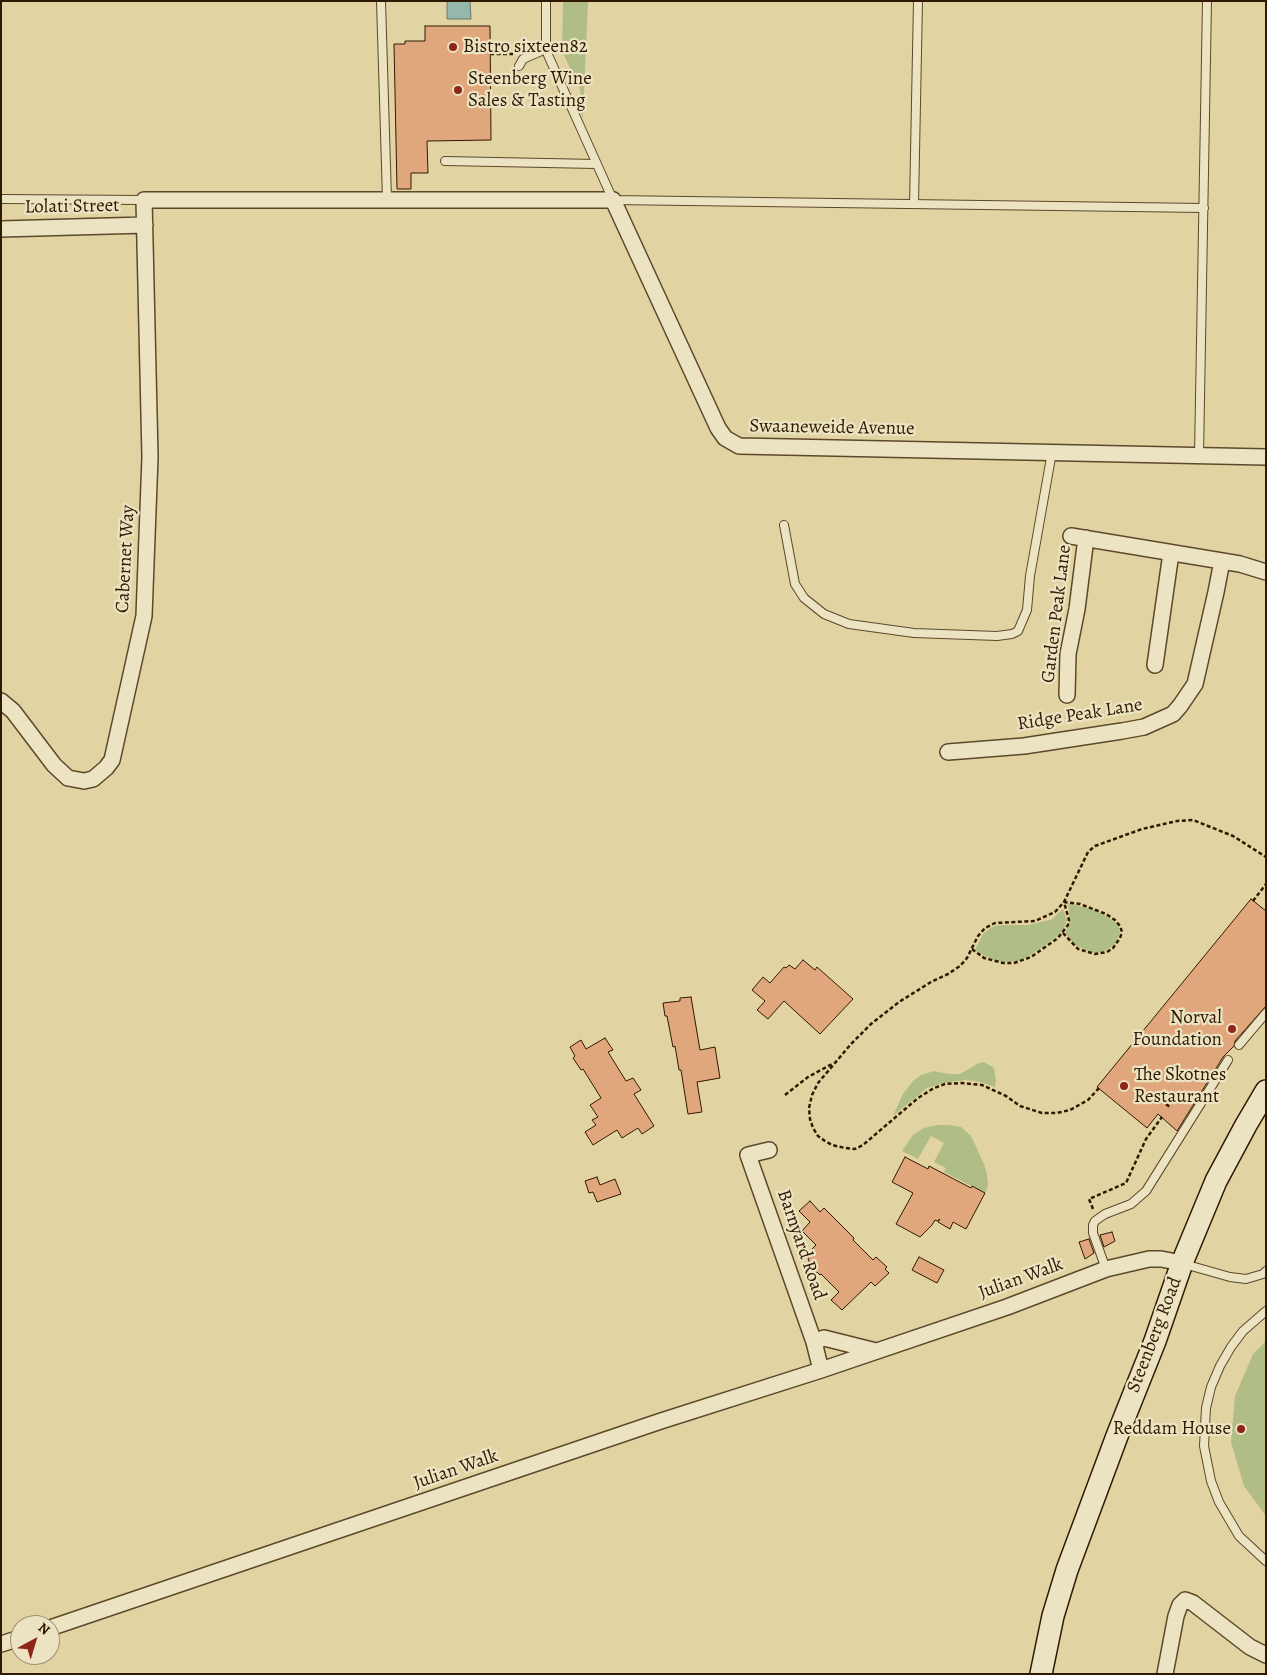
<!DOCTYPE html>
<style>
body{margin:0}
#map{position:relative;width:1267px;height:1675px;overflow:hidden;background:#e2d4a2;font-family:Alegreya,serif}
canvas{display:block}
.frame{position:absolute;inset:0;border:2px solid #301902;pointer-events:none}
.north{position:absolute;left:10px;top:1615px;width:50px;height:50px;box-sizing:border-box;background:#ece3c3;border:1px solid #a19276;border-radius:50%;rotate:39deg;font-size:14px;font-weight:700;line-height:20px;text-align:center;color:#301902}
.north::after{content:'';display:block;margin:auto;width:18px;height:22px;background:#8f2418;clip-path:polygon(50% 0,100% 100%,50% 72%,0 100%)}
</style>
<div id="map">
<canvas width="1267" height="1675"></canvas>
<div class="frame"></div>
<div class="north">N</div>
</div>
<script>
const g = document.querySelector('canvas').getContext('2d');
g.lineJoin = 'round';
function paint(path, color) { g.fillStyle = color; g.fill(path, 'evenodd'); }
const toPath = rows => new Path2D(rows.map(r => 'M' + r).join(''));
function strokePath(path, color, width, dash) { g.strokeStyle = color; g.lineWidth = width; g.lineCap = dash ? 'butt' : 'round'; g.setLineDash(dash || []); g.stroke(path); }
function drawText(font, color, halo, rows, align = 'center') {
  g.font = font + ' Alegreya,serif'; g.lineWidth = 4.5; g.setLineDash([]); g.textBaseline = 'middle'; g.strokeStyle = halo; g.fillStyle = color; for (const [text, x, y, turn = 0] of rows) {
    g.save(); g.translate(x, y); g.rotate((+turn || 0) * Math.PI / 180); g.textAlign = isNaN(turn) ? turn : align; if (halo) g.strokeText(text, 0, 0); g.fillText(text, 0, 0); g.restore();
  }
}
paint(toPath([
 [563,1,588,1,583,117,582,117,580,89,562,51],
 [1068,903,1095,910,1114,921,1118,925,1120,933,1116,942,1110,948,1102,952,1097,953,1090,952,1075,945,1065,933,1070,924],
 [1063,909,1067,920,1064,928,1060,934,1043,947,1025,958,1018,961,1001,962,984,956,975,950,983,934,992,927,999,925,1029,925,1045,921,1051,920],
 [984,1062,994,1068,996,1080,995,1087,980,1082,966,1080,943,1083,927,1088,893,1116,903,1094,913,1081,921,1075,934,1071,949,1074,960,1074,979,1063],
 [938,1125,949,1125,961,1127,971,1136,984,1164,987,1174,988,1186,985,1193,944,1172,946,1168,934,1162,944,1143,931,1136,918,1159,902,1151,913,1135,924,1128],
 [1266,1341,1266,1516,1244,1486,1231,1442,1235,1396,1253,1354]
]), '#b0bd87');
const water = toPath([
 [447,1,470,1,471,19,447,19,447,1]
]);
paint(water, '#96b7ac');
strokePath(water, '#6d7868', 1);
const building = toPath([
 [425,26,490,26,491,140,427,141,428,173,411,173,411,189,397,189,394,44,405,44,405,41,425,41,425,26],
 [1251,899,1266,911,1266,1006,1235,1041,1234,1046,1223,1057,1177,1131,1158,1114,1147,1128,1097,1087,1251,899],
 [803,960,815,970,817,967,853,999,820,1034,784,1001,768,1019,757,1010,765,1001,752,990,763,977,770,983,784,967,786,968,789,965,795,969,803,960],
 [691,997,700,1050,715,1047,720,1078,697,1082,702,1112,688,1114,681,1070,679,1070,675,1046,673,1047,667,1016,665,1016,663,1003,680,1001,680,998,691,997],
 [605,1038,613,1050,608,1052,626,1081,633,1078,641,1090,634,1094,654,1126,642,1134,638,1128,622,1138,617,1130,593,1145,585,1132,596,1125,592,1120,598,1117,590,1105,601,1098,583,1069,581,1070,573,1058,575,1056,570,1047,581,1040,586,1049,605,1038],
 [905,1157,928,1169,929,1166,971,1188,972,1186,985,1193,966,1229,953,1222,950,1229,938,1222,940,1219,937,1221,935,1220,932,1225,920,1237,896,1224,913,1193,892,1182,905,1157],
 [597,1177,600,1185,615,1179,621,1194,597,1202,593,1192,589,1193,585,1181,597,1177],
 [810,1201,820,1212,824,1208,854,1238,853,1240,873,1260,876,1257,887,1267,885,1269,889,1273,875,1286,871,1282,842,1310,831,1300,839,1292,821,1274,820,1275,817,1272,813,1275,808,1258,813,1253,811,1250,816,1245,802,1231,810,1222,799,1211,810,1201],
 [1112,1232,1115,1241,1104,1247,1100,1235,1112,1232],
 [1089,1239,1094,1253,1085,1259,1079,1242,1089,1239],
 [919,1257,944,1270,937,1283,912,1270,919,1257]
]);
paint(building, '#e1a77c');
strokePath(building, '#301902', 1);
const service = toPath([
 [381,1,387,199],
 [546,1,546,44,548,55,613,200,1204,208],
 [519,66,523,59,546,49],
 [445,161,596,164],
 [1,199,144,200],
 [914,204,918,1],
 [1199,455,1207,1],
 [784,525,795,584,804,598,824,614,849,624,914,633,997,636,1012,634,1018,631,1027,610,1030,576,1052,452],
 [1239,1045,1266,1013],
 [1184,1264,1230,1277,1246,1279,1263,1274,1266,1271],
 [1106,1269,1093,1233,1093,1225,1095,1221,1105,1214,1131,1204,1146,1191,1228,1060],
 [1266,1311,1243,1331,1231,1347,1220,1366,1211,1387,1206,1408,1204,1446,1211,1481,1219,1502,1239,1536,1266,1561]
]);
const minor = toPath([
 [1,229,145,225],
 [1071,536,1240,564,1266,572],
 [1155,665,1171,553],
 [1067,695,1068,654,1077,609,1086,538],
 [1,701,13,711,54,765,68,778,84,781,93,779,106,768,112,760,144,616,150,457,144,200,613,200,718,428,725,438,739,446,1266,457],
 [948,752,1024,746,1122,731,1144,727,1173,714,1180,706,1195,684,1216,592,1222,561],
 [769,1150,748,1155,814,1342,821,1370],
 [814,1342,824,1338,876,1351],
 [50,1628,661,1421,821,1370,1007,1307,1106,1269,1149,1259,1161,1259,1182,1263],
 [1,1644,20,1638],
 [1165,1674,1176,1616,1180,1605,1185,1600,1193,1603,1250,1647,1266,1655]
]);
const secondary = toPath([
 [1041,1674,1053,1616,1067,1570,1117,1436,1155,1341,1182,1263,1216,1181,1246,1125,1266,1091]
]);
strokePath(service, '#5c482a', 10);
strokePath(minor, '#5c482a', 18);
strokePath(secondary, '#301902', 24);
strokePath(toPath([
 [490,54,513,54],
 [1253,901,1266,884],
 [972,949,984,958,1003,963,1014,963,1031,957,1058,938,1068,925,1069,920,1064,902,1080,904,1106,914,1115,920,1120,926,1122,932,1120,938,1113,948,1107,952,1095,954,1078,949,1063,933],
 [1099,1088,1088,1100,1070,1110,1057,1113,1042,1113,1020,1106,1006,1096,982,1085,961,1083,945,1084,934,1088,918,1098,863,1145,855,1149,845,1148,832,1145,825,1141,818,1136,813,1128,810,1119,809,1108,812,1095,818,1083,851,1044,871,1024,899,1002,931,982,948,974,960,966,967,958,978,936,985,928,995,923,1035,921,1055,912,1064,902,1088,852,1095,846,1142,829,1177,821,1193,820,1233,836,1266,857],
 [785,1095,808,1077,832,1064],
 [1166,1104,1170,1107],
 [1093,1209,1089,1199,1126,1183,1146,1139,1162,1117]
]), '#301902', 2.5, [4, 2.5]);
strokePath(service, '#ece3c3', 8);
strokePath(minor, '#ece3c3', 15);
strokePath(secondary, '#ece3c3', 21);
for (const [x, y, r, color] of [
 [453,47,5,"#8f2418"],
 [458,90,5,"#8f2418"],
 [1232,1029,5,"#8f2418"],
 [1124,1086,5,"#8f2418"],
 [1241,1429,5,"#8f2418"]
]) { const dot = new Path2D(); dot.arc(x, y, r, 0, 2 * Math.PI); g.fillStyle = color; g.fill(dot); strokePath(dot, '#ece3c3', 2); }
drawText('19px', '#301902', '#ece3c3', [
 ["Bistro sixteen82",463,47],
 ["Steenberg Wine",468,79],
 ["Sales & Tasting",468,101],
 ["Norval",1222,1018,"right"],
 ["Foundation",1222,1040,"right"],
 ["The Skotnes",1134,1075],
 ["Restaurant",1134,1097],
 ["Reddam House",1231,1429,"right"]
], 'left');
drawText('19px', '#301902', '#ece3c3', [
 ["Lolati Street",72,207,-1],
 ["Swaaneweide Avenue",832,428,1],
 ["Cabernet Way",126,559,-87],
 ["Garden Peak Lane",1057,614,-83],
 ["Ridge Peak Lane",1080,715,-9],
 ["Barnyard Road",801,1245,71],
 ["Julian Walk",1021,1279,-20],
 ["Steenberg Road",1155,1335,-69],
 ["Julian Walk",456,1470,-19]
]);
</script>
